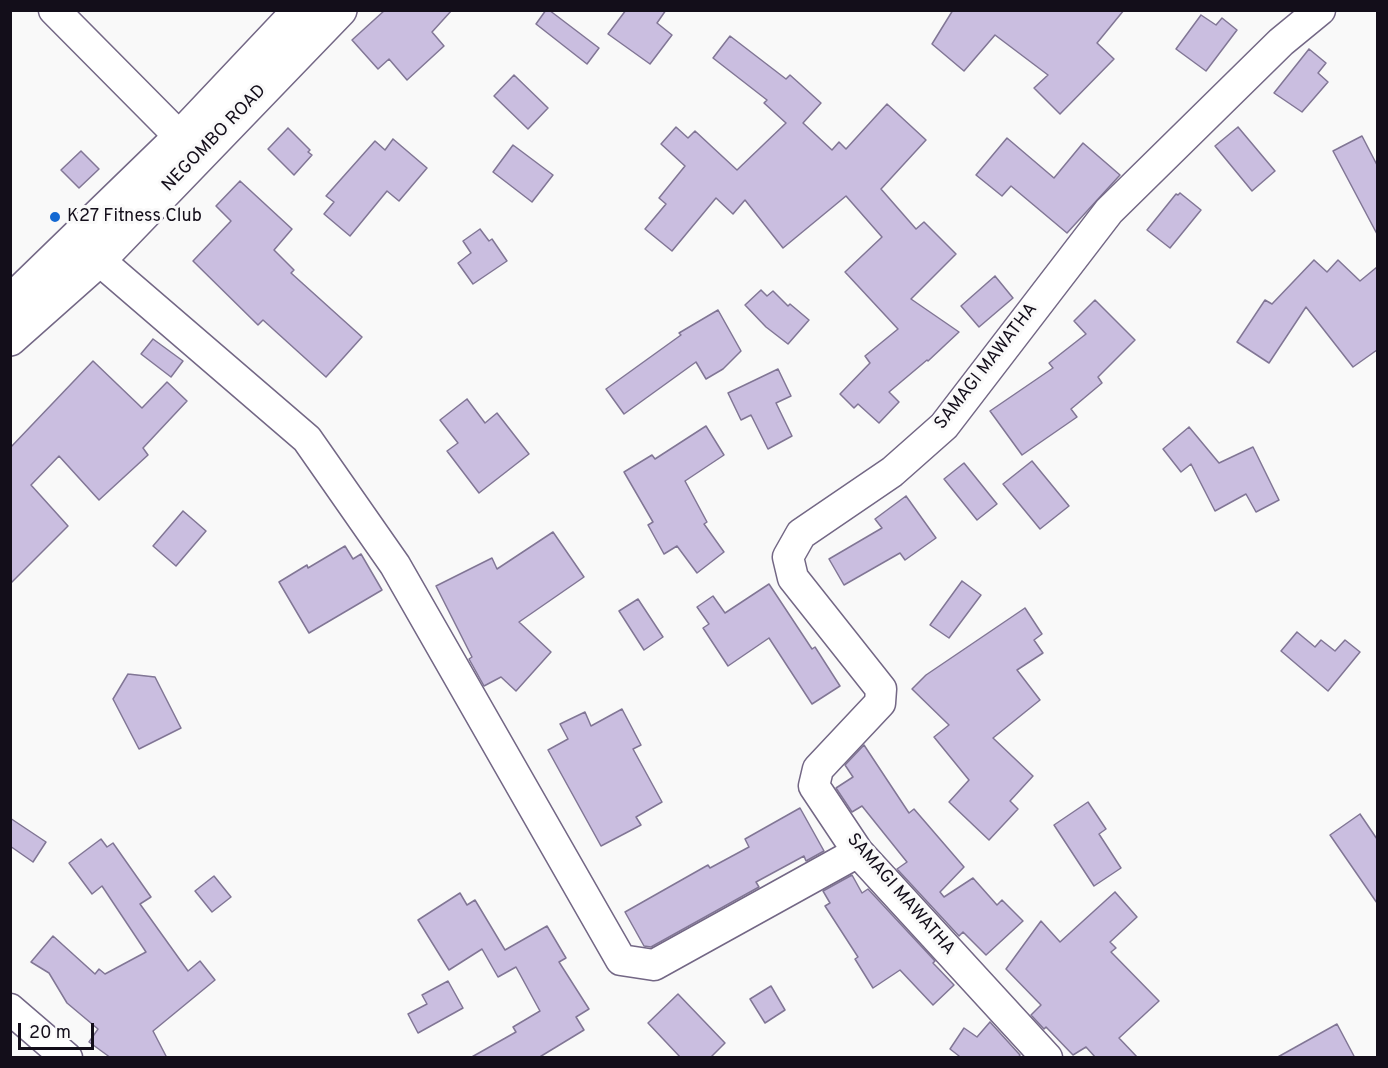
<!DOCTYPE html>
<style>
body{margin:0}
#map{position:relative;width:1388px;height:1068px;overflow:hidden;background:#f9f9f9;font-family:Overpass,sans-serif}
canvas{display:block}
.frame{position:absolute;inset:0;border:12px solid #130e1a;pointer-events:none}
.scale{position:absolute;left:18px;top:1023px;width:76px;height:27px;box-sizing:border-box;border:3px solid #130e1a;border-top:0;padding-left:8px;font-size:18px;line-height:21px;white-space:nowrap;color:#130e1a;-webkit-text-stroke:4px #f9f9f9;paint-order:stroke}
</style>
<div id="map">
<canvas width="1388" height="1068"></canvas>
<div class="frame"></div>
<div class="scale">20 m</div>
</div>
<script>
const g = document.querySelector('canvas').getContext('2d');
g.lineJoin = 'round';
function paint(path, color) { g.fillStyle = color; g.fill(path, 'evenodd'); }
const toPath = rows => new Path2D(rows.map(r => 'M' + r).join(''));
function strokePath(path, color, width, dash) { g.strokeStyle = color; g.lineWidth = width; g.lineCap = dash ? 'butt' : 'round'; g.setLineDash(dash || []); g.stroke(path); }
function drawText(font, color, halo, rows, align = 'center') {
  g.font = font + ' Overpass,sans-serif'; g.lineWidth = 6; g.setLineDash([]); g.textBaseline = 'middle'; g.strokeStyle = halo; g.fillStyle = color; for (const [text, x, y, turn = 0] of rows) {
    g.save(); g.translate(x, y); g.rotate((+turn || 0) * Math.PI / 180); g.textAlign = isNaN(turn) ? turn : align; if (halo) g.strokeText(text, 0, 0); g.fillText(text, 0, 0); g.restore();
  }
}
const building = toPath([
 [385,10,452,10,432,32,444,46,407,80,389,59,378,69,352,40,385,10],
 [546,10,549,10,599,48,587,64,536,24,546,10],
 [626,10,666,10,657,23,672,35,650,64,608,34,626,10],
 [953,10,1124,10,1097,43,1114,59,1060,114,1034,88,1048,75,995,35,964,71,932,44,953,10],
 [1201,15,1216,25,1222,18,1237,30,1206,71,1176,49,1201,15],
 [730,36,786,79,790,75,821,103,803,123,832,150,839,142,846,149,887,104,926,140,881,189,916,229,924,222,956,254,911,299,959,332,928,361,927,360,889,392,899,402,879,423,858,404,854,408,840,394,870,363,865,356,898,329,845,272,882,237,846,196,783,248,745,200,733,214,716,198,672,251,645,229,666,204,659,198,685,166,661,144,676,127,688,138,695,131,737,170,786,123,764,103,767,100,713,58,730,36],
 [1309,49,1326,63,1318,73,1328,82,1302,112,1274,93,1309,49],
 [514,75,548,108,528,129,494,96,514,75],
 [1238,127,1275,171,1252,191,1215,146,1238,127],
 [288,128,310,150,308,152,312,155,294,175,268,149,288,128],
 [1362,136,1377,165,1377,234,1333,151,1362,136],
 [1007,138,1054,178,1083,143,1120,175,1067,233,1011,186,1002,196,976,175,1007,138],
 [393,139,427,168,399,201,387,191,350,236,324,214,334,202,326,196,375,141,385,150,393,139],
 [513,145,553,175,532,202,493,172,513,145],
 [81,151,99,169,79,188,61,170,81,151],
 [240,181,292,229,274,250,294,270,291,273,362,337,326,377,263,320,258,325,193,261,231,221,216,206,240,181],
 [1180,193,1201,210,1170,248,1147,230,1176,194,1178,195,1180,193],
 [480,229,489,241,492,239,507,261,473,284,458,263,471,253,463,241,480,229],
 [1314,260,1327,272,1338,260,1360,281,1377,267,1377,350,1353,367,1306,307,1269,363,1237,342,1265,300,1272,304,1314,260],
 [995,276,1013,298,979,327,961,306,995,276],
 [761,290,767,296,773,291,788,306,790,304,809,320,788,344,766,327,745,305,761,290],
 [1095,300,1135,340,1098,377,1102,383,1071,409,1077,417,1022,455,990,411,1053,368,1049,363,1086,334,1074,321,1095,300],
 [718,310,741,351,723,369,706,379,696,362,624,414,606,389,681,335,679,333,718,310],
 [153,339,183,361,171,377,141,354,153,339],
 [93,361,142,408,167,382,187,401,143,448,148,455,99,500,59,456,31,485,68,526,10,584,10,448,93,361],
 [778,369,791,396,776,403,792,436,768,449,751,415,741,420,728,393,778,369],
 [467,399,485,423,497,413,529,454,479,493,447,451,458,443,440,420,467,399],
 [706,426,724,455,685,481,707,522,704,524,724,552,697,573,677,546,664,554,648,525,653,522,624,472,652,455,655,459,706,426],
 [1189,427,1219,463,1253,447,1279,500,1256,512,1246,494,1215,511,1191,464,1181,472,1163,449,1189,427],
 [1032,461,1069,506,1040,529,1003,484,1032,461],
 [964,463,997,504,977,520,944,479,964,463],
 [906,496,936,538,905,560,900,553,844,585,829,559,882,528,875,519,906,496],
 [183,511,206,531,176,566,153,546,183,511],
 [553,532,584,577,519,622,551,652,516,691,501,677,484,686,469,659,472,657,436,586,492,558,497,569,553,532],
 [345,546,353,559,361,554,382,590,309,633,279,582,307,565,308,568,345,546],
 [962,581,981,595,949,638,930,625,962,581],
 [769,584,812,649,815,647,840,686,812,704,769,638,728,666,703,628,709,624,697,607,713,596,725,613,769,584],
 [638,599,663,637,644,650,619,611,638,599],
 [1025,608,1042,634,1034,640,1043,653,1017,670,1040,700,993,738,1033,776,1010,801,1018,809,989,840,949,802,969,780,934,737,949,725,912,689,926,675,1025,608],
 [1297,632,1315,647,1321,640,1335,651,1345,640,1360,652,1328,691,1281,651,1297,632],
 [128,674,155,677,181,728,139,749,113,699,128,674],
 [622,709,641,745,633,749,662,802,636,817,641,825,601,846,548,750,568,739,560,724,585,712,591,726,622,709],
 [864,745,909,813,914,809,964,867,940,892,944,897,973,878,997,905,1002,900,1023,921,986,955,963,932,959,936,897,869,907,862,862,806,852,812,836,788,853,777,845,765,864,745],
 [1088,802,1106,829,1099,834,1121,868,1094,886,1054,825,1088,802],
 [800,808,824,851,806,861,804,856,756,882,759,887,651,947,644,946,625,912,708,865,710,868,749,847,745,839,800,808],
 [1360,814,1377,839,1377,903,1330,835,1360,814],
 [10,818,46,842,33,862,10,846,10,818],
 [101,839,107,847,113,843,151,897,140,904,188,971,200,961,215,980,153,1031,167,1058,111,1058,89,1042,98,1029,67,1003,49,973,31,962,53,936,95,974,99,969,105,974,146,952,102,886,92,894,69,863,101,839],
 [852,875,862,893,868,889,935,961,933,963,954,985,933,1005,900,970,873,988,855,959,858,957,825,906,830,903,823,891,852,875],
 [214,876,231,897,212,912,195,891,214,876],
 [1115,892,1137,917,1110,942,1116,948,1111,952,1159,1001,1119,1038,1138,1058,1096,1058,1086,1047,1073,1055,1046,1027,1044,1029,1031,1015,1041,1005,1006,969,1041,921,1060,942,1115,892],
 [460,893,467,905,475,900,505,950,547,926,566,958,559,962,589,1009,576,1017,584,1030,538,1058,470,1058,516,1032,513,1027,540,1011,516,967,498,977,482,949,449,970,418,920,460,893],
 [448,981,463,1008,418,1033,408,1014,427,1004,422,995,448,981],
 [771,986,785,1010,765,1023,750,999,771,986],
 [678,994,725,1043,710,1058,681,1058,648,1023,678,994],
 [990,1022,1020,1055,1018,1058,957,1058,959,1056,950,1049,964,1028,977,1037,990,1022],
 [1337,1024,1355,1058,1276,1058,1337,1024]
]);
paint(building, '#cabee0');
strokePath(building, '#817695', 1.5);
const minor = toPath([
 [54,10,180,137],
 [99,260,307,439,395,565,621,960,654,965,858,852],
 [10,1009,67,1058],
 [1047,1058,858,852,814,786,818,769,880,703,881,689,793,578,788,557,801,534,892,472,944,426,1109,211,1281,42,1320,10]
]);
const trunk = toPath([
 [10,302,180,137,300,10],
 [10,339,99,260,340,10]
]);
strokePath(minor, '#736785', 33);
strokePath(trunk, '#736785', 36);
strokePath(minor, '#fff', 30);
strokePath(trunk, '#fff', 33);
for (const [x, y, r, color] of [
 [55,217,6,"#1368d2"]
]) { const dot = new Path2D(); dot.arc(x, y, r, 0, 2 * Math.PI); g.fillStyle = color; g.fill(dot); strokePath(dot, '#f9f9f9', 2); }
drawText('18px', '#130e1a', '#f9f9f9', [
 ["NEGOMBO ROAD",215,139,-46],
 ["SAMAGI MAWATHA",987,367,-52],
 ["SAMAGI MAWATHA",900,895,49]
]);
drawText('18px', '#130e1a', '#f9f9f9', [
 ["K27 Fitness Club",67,217]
], 'left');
</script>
